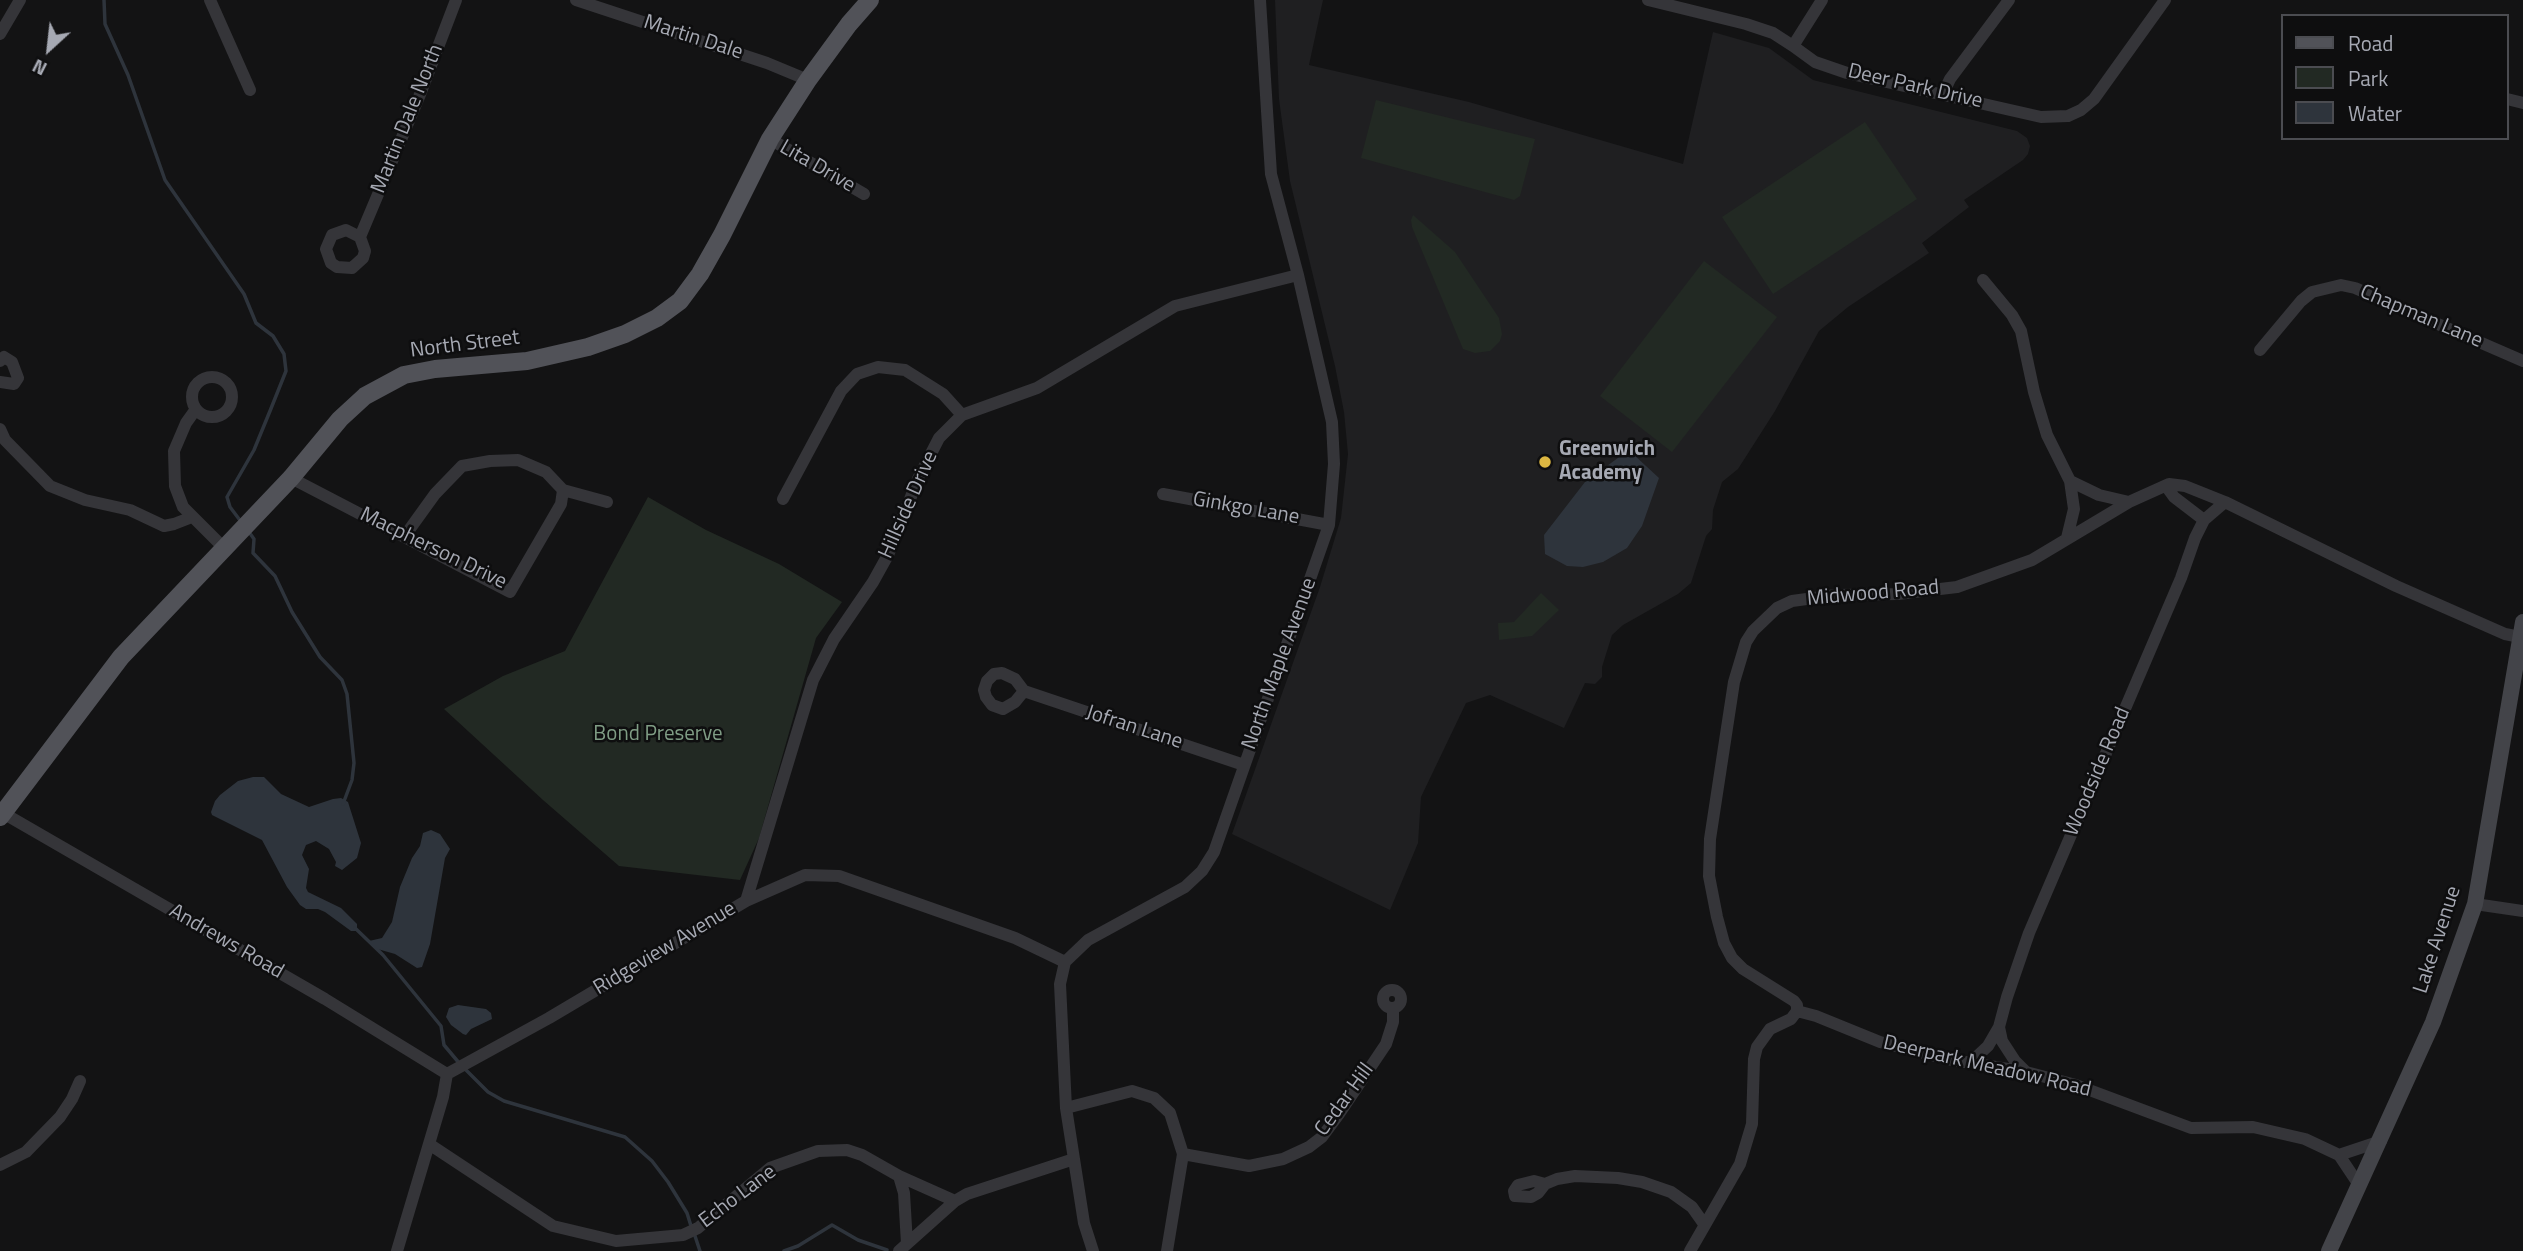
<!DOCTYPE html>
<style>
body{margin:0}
#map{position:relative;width:2523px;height:1251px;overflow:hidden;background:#131314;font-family:"Titillium Web",sans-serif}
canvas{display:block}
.legend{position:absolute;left:2281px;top:14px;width:228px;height:126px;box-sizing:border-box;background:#0e0e0f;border:2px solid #4b4c51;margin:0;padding:9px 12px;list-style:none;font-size:21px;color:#a6a9b3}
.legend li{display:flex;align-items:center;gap:14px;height:35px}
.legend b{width:35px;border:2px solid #4b4c51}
.north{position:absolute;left:14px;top:14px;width:70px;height:70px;-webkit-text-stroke:5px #0e0e0f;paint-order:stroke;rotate:207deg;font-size:19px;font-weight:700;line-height:28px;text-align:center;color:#a6a9b3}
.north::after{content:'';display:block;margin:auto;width:24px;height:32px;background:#a6a9b3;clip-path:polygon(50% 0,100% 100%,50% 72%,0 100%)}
</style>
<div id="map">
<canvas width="2523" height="1251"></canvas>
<ul class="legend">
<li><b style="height:9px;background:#515258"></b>Road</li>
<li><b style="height:19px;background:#222923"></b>Park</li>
<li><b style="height:19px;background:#2e343c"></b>Water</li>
</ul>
<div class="north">N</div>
</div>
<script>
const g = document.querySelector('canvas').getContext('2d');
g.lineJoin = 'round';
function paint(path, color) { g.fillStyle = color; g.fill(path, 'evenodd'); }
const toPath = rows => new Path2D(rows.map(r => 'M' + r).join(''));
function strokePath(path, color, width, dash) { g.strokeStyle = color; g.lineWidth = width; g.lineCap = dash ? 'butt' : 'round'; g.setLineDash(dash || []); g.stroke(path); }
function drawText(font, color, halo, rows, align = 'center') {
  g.font = font + ' "Titillium Web",sans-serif'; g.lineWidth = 5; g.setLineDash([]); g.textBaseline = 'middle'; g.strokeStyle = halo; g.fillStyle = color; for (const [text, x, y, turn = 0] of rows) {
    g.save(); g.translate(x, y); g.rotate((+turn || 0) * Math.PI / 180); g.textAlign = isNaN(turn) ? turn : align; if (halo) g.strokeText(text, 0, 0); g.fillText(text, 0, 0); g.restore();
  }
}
paint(toPath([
 [1275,0,1323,0,1309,65,1469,102,1683,164,1713,32,1769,48,1813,80,2017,131,2027,138,2030,146,2028,154,2023,160,1964,200,1969,207,1922,243,1929,253,1848,307,1819,331,1775,411,1738,469,1722,482,1713,510,1712,529,1706,536,1691,583,1678,594,1623,625,1612,635,1602,667,1602,677,1595,684,1585,683,1564,728,1490,695,1466,703,1421,797,1418,843,1390,910,1232,834,1320,587,1341,518,1348,454,1344,412,1335,366,1290,181,1279,99]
]), '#1f1f21');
paint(toPath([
 [1376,100,1535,139,1520,196,1514,200,1361,158],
 [1865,122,1917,199,1773,294,1722,217],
 [1413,215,1455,252,1499,318,1502,334,1500,341,1490,351,1475,353,1463,349,1412,227,1411,220],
 [1704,261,1777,317,1672,452,1600,396],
 [648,497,706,530,779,564,842,602,816,638,759,838,740,880,619,866,543,800,444,709,503,676,565,651],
 [1541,593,1559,610,1532,636,1499,640,1498,623,1514,622]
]), '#222923');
paint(toPath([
 [1633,454,1659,478,1642,526,1627,548,1603,562,1583,567,1567,566,1545,554,1544,535,1585,482,1622,455],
 [253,777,264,777,281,794,309,807,333,799,341,798,348,802,361,843,357,858,342,870,335,866,336,862,329,849,316,841,306,845,302,855,309,869,306,888,308,892,341,908,357,924,357,931,351,931,325,912,318,909,306,909,300,905,287,887,262,840,212,815,211,812,215,801,220,795,238,781],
 [431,830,440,834,450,849,445,858,430,944,422,967,417,968,395,954,374,948,369,941,382,938,392,922,400,887,412,858,420,846,423,833],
 [458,1005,486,1009,491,1013,492,1019,471,1029,466,1035,463,1034,451,1025,446,1017,449,1008]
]), '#2e343c');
strokePath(toPath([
 [104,0,105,24,128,75,165,180,244,294,256,323,273,336,284,354,286,371,270,411,254,450,227,497,230,507,242,523],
 [249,532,254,539,253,553,275,576,292,612,320,657,342,680,347,694,354,763,352,780,343,804],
 [355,928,383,955,441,1026,444,1045,460,1064],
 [465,1069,488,1092,504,1101,625,1137,652,1161,668,1182,687,1213,691,1226],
 [694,1233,700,1251],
 [784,1251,798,1246,832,1225,858,1240,887,1250]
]), '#2e343c', 3.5);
strokePath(toPath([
 [210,0,250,90],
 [576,0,767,63,808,80],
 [1648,0,1746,24,1773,33,1793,46,1822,0],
 [0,34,20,0],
 [1793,46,1815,62,1847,73,2041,117,2068,116,2081,110,2094,99,2165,0],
 [1943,94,1950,79,2009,0],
 [2507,99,2523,103],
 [770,139,864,194],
 [360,237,346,230,332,235,326,249,331,263,337,267,352,268,363,258,365,251,360,237,419,97,456,0],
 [1983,280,2012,315,2021,331,2034,392,2047,435,2070,481,2074,509,2067,538],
 [2260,350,2301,301,2312,292,2341,285,2355,288,2523,361],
 [0,361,4,357,12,362,18,378,14,384,0,382],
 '192 397a20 20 0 1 1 40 0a20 20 0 1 1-40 0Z',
 [196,409,186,423,174,451,175,486,183,507,224,548],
 [0,429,5,440,50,486,85,500,130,510,164,526,174,524,192,517],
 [291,478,510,592,561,504,563,490],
 [2070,481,2099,495,2129,502],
 [2166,486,2174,497,2204,520],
 [1163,494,1329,525],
 [783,499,841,391,857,374,878,367,905,370,943,394,962,415],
 [404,537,435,494,462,466,490,461,518,460,546,472,563,490,607,502],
 [1024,691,1015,702,1003,709,992,705,986,697,984,690,987,681,994,674,1002,673,1015,679,1024,691,1244,765],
 [3,813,325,999,447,1074],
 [746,901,813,680,834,639,873,582,888,555,918,479,939,438,962,415,1037,388,1175,306,1298,275],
 [2475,904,2523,911],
 '1383 999a9 9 0 1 1 18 0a9 9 0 1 1-18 0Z',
 [1797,1011,1816,1016,1880,1042,1947,1059,2026,1072,2076,1085,2191,1128,2253,1127,2305,1139,2339,1155,2359,1185],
 [1970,1063,1988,1046,1999,1027],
 [2026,1072,2015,1061,2002,1041,1999,1027,2007,997,2029,933,2181,578,2195,538,2204,520,2225,502],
 [1066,1108,1132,1091,1154,1098,1170,1113,1183,1154,1167,1251],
 [429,1144,553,1226,616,1241,683,1235,698,1228,770,1168,818,1151,847,1150,862,1155,899,1176,955,1201],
 [1183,1154,1249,1166,1283,1159,1309,1147,1322,1137,1339,1114,1386,1044,1393,1022,1393,1008],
 [2339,1155,2381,1141],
 [0,1165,26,1152,60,1117,72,1099,80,1081],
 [899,1176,904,1193,907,1244],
 [1545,1184,1534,1181,1518,1185,1514,1191,1515,1196,1531,1197,1538,1193,1545,1184,1557,1179,1575,1176,1618,1178,1642,1182,1671,1192,1692,1207,1704,1224],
 [397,1251,443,1097,447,1074,549,1018,746,901,805,875,839,876,1015,938,1065,962],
 [899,1251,955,1201,967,1194,1074,1159],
 [1093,1251,1084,1223,1066,1108,1060,984,1065,962,1088,940,1185,887,1202,871,1214,852,1329,525,1334,464,1332,422,1298,275,1271,174,1260,0],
 [1690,1251,1740,1164,1752,1124,1754,1059,1757,1047,1770,1029,1791,1019,1797,1011,1797,1005,1794,1001,1743,969,1732,958,1724,943,1717,917,1709,876,1710,839,1734,682,1746,642,1753,631,1777,608,1792,601,1836,595,1898,594,1957,587,2032,560,2129,502,2169,484,2185,486,2225,502,2396,586,2505,634,2520,637]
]), '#353539', 12);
strokePath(toPath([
 [2329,1251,2433,1022,2475,904,2523,622]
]), '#434449', 16);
strokePath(toPath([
 [0,817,121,657,291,478,340,419,365,396,404,375,435,369,527,361,588,347,625,334,657,318,680,301,700,274,722,235,770,139,808,80,849,24,870,0]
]), '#515258', 18);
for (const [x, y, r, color] of [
 [1545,462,7,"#ddb742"]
]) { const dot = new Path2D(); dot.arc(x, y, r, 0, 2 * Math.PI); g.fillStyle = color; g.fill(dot); strokePath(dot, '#0e0e0f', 2.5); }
drawText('21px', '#a6a9b3', '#0e0e0f', [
 ["Martin Dale",693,38,18],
 ["Deer Park Drive",1915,87,13],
 ["Martin Dale North",408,119,-68],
 ["Lita Drive",817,167,30],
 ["Chapman Lane",2421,317,23],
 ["North Street",465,345,-7],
 ["Hillside Drive",909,505,-66],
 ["Ginkgo Lane",1246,509,10],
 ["Macpherson Drive",433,549,26],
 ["Midwood Road",1873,594,-5],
 ["North Maple Avenue",1280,664,-70],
 ["Jofran Lane",1134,728,18],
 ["Woodside Road",2098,772,-67],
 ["Lake Avenue",2438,940,-72],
 ["Andrews Road",226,942,30],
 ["Ridgeview Avenue",665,949,-31],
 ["Deerpark Meadow Road",1987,1067,13],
 ["Cedar Hill",1345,1100,-54],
 ["Echo Lane",738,1197,-37]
]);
drawText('bold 21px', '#a6a9b3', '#0e0e0f', [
 ["Greenwich",1559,450],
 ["Academy",1559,474]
], 'left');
drawText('21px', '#7f9c84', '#0e0e0f', [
 ["Bond Preserve",658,735]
]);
</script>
